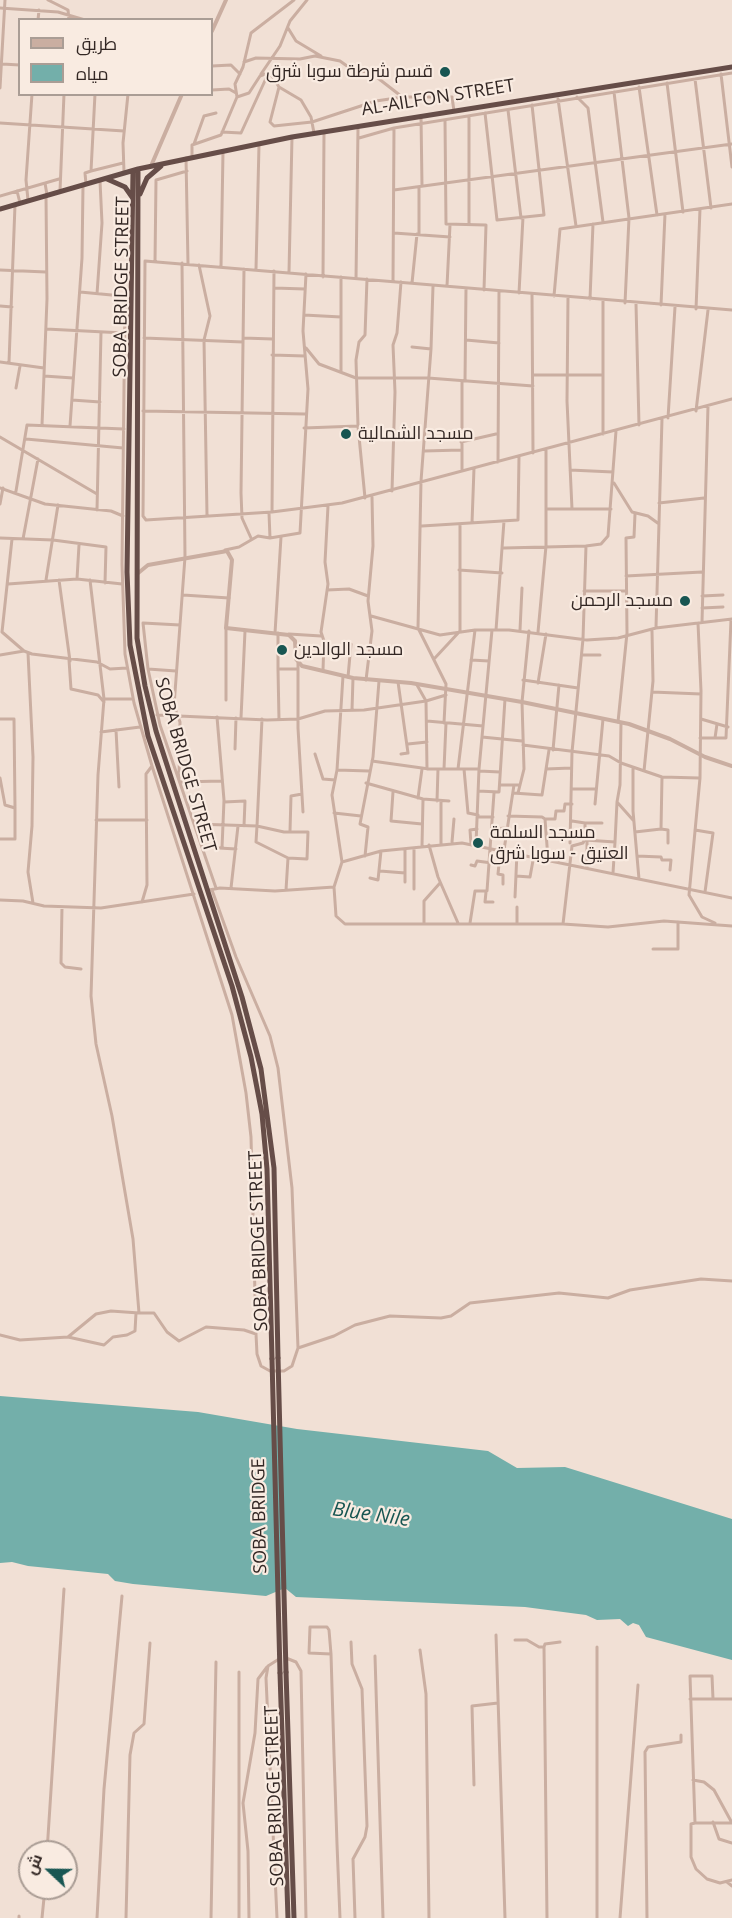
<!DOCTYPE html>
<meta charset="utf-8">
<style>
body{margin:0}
#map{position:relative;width:732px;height:1918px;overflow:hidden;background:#f1e0d5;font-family:"Open Sans",Cairo,sans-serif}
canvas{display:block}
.legend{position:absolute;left:18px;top:18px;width:195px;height:78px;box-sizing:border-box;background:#f9ebe1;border:2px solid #aa9d95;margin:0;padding:8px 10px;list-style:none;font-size:18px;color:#332724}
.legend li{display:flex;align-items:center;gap:12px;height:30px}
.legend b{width:30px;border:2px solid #aa9d95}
.north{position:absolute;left:18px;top:1840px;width:60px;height:60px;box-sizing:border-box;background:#f9ebe1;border:2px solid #aa9d95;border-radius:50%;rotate:292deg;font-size:16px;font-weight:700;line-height:24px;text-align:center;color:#332724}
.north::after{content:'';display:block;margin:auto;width:21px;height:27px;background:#185652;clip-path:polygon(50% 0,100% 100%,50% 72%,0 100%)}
</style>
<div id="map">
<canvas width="732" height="1918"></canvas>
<ul class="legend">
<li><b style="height:8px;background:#caaea1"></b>طريق</li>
<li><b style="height:16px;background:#73afaa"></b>مياه</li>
</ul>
<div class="north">ش</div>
</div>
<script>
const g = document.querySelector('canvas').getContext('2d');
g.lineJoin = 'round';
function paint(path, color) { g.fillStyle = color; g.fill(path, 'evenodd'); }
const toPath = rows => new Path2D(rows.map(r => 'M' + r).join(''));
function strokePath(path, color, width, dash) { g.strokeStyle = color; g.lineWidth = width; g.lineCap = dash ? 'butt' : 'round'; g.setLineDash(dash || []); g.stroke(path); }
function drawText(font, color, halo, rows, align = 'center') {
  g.font = font + ' "Open Sans",Cairo,sans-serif'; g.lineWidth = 4.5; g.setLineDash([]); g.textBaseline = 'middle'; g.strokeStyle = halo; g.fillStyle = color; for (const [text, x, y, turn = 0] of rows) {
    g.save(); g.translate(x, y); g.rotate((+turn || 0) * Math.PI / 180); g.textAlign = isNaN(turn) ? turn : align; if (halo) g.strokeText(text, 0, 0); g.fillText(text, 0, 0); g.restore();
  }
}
paint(toPath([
 [0,1396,198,1412,297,1429,488,1451,517,1468,565,1467,732,1519,732,1660,646,1637,639,1625,633,1623,628,1626,620,1619,597,1620,586,1615,525,1607,296,1597,285,1588,266,1596,133,1584,115,1581,108,1574,28,1566,12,1562,0,1563]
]), '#73afaa');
strokePath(toPath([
 [48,0,68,10,69,20],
 [0,8,58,12,85,20],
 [38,20,39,10],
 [288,28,296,41,321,56],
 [244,62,256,58,300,59,315,56,340,61,354,71,370,72,401,96],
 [2,64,20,65],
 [212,66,231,65,240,74],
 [261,74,280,46,290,21,307,0],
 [721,74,732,167],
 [695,79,711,208],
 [667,83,683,212],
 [279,87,270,122,274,126,312,122,376,101,403,97,452,97,454,111],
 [639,87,657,215],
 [0,88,5,0],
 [212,90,229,89,236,93],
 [614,92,629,218,625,303],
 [237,97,235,84,243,67,251,33,294,0],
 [577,97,588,108,603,222],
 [558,99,576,226],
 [508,110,521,218],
 [485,113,497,220,544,215,532,105],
 [421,116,422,186],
 [445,120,446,224,486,225,484,290],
 [0,123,124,131],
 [222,132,241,133,268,74],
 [359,138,394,128,732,73],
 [194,144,204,116,216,113],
 [192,157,192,145,221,135,237,97,249,93,260,76,265,74,272,76,279,87,301,100,311,117,314,133],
 [186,158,188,264],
 [91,171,123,163],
 [124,172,123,143,128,94],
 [45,183,47,195],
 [86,184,85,173,91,171,95,94],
 [419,187,419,234],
 [394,190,732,144],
 [17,191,20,203],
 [60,191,64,94],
 [0,196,59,179],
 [28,200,26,180,32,94],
 [469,224,469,116],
 [394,233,450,237],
 [145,261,143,516,146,520,272,512,342,503,732,399],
 [145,261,732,310],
 [155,262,156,180,187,171],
 [199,265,210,316,204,340,207,515],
 [221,267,223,152],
 [244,269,241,493,242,518,251,538],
 [256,269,259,145],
 [0,270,46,272],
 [289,272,292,137],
 [323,277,324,133],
 [341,277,341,371],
 [356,279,358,128],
 [393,281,394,128],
 [412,283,417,234],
 [433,286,431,349,421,481,418,628,446,684,444,723],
 [447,286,450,225],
 [274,288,305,289],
 [80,292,122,296,125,299,122,564,125,654,134,703,152,766,232,1015,246,1093,251,1137,256,1334],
 [519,293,523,217],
 [97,294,102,223,100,181],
 [532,294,533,453],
 [554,296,560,229,732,204],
 [568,297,567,401,572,509],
 [590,299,593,224],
 [603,300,603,434],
 [636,304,639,425],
 [661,305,665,214],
 [0,306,12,307],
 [696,309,700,209],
 [304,315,341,317],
 [46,329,124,333],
 [144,338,243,342],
 [243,338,273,339],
 [466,340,499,343],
 [412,347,431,349],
 [306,348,319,364,356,378,428,378,533,386],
 [272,355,305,356],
 [0,362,44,368],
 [9,362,15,205],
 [533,375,603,375],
 [44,376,73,378],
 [462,381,462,471],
 [465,381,466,288],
 [16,388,20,366],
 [72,400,100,402],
 [143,411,305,414],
 [696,411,708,310],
 [668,418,675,307],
 [42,425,47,299,46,196],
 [70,426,82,258,83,186],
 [358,426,356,360,359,342,365,335,367,279],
 [304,428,358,426,365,498],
 [0,437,97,494],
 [26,439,123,448],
 [461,442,496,434],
 [424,451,461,450],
 [498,462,499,291],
 [570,470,613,472],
 [614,483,632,512,648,516,659,524],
 [0,488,45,504,111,511,123,516],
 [16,491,27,425,124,429],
 [392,491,395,392,393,345,397,333,401,282],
 [659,503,704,498],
 [0,504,3,488],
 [547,509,611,509],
 [97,510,101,332],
 [272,512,274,271],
 [269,513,270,538],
 [472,523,474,468],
 [422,526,518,520,519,457],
 [0,538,53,540,106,547,105,583],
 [23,539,38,459],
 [504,548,586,546],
 [225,550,239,547,258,536,270,538,300,533,308,389,303,331,306,274],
 [459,570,502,573],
 [626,576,702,572],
 [77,579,79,545],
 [46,580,58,505],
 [59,580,70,661],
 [8,584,77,579,122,584],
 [327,590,349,589,368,596],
 [584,591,626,591],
 [183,595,229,598],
 [702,596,723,595],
 [702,608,723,607],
 [371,616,440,635,475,630,509,630,587,640,618,638,656,628,732,619],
 [702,622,708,406],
 [698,623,701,691,700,778,689,895,702,917,715,923],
 [180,625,143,623,148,669,160,725,216,888],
 [656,627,662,419],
 [226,628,226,700],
 [496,630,504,521],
 [520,630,522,588],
 [2,632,24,651,32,654,97,662,110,669,127,668],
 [2,632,12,539],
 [538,632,546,546,546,450],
 [275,633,281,537],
 [289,634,321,636],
 [28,653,33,757,32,826,28,872,33,903],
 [0,655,24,651],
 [582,655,600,655],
 [434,659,460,631,460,525],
 [69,660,71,689,98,695,104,702],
 [471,660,489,661],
 [298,663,298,728,303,812],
 [148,669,176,671],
 [278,669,278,633],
 [323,670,324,641,321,632,328,584,325,562,328,506],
 [348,677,351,644],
 [366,680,372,631,368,601,373,546,372,497],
 [523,680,578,688],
 [398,682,408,753,401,754],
 [538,683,546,634],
 [417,685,426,701,427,769],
 [652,692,701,694],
 [104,699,131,699],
 [352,710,353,678],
 [157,715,267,720,298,719,325,711,364,710,426,701,446,695],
 [217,717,224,800,222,848],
 [241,718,245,631],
 [0,719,14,719,15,808,15,839,0,839],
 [701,719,728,727],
 [279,720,278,669,297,669],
 [427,721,483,726],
 [618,722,627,633,626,538,634,537,635,514],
 [116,730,119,787],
 [101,732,140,727],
 [482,737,522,741],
 [700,738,715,738,717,724],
 [715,738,726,738,731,620],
 [408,744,427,742],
 [523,745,609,756,621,763,662,777,699,778],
 [235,749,236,718],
 [553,750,559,685],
 [315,754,323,779,335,780],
 [372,761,429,769,479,769],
 [633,768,633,811,639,879],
 [444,769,446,723],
 [458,769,475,630],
 [464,769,468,813,478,815],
 [546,769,571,768],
 [337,770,369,771],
 [479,771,500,772],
 [644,771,653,681,652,631],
 [662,777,661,829,668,830,668,843],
 [0,778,5,805,15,808],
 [179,778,180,722,174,706,185,557,182,263],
 [181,782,221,781],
 [366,783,423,799,449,801],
 [500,785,520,785],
 [572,789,596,789],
 [478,791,499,792,505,699],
 [393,792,391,821,422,824],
 [513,793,542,795,549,750],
 [518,793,524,769,522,702,529,631],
 [418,798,422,769],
 [437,801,438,769],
 [441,801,441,844],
 [224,802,245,801,244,826],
 [617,802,620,785,621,723],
 [595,804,603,719],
 [334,813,361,816],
 [508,816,542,817,545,819,548,859],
 [477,817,493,817],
 [545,819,555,819,556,811,564,811,565,804,572,804],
 [96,820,147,820],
 [585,823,602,823],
 [195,824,257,826,256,842,288,858,307,859,308,832,284,832,257,826,262,719],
 [492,829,507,828],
 [695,830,713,833,705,892],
 [290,831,291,796,302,794],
 [635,832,661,829],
 [585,840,615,842,613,873],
 [452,842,454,819],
 [615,842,617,802,633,820],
 [570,843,572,752,583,639,586,546,601,544,608,536,616,431],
 [471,844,470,830,477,829],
 [476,844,479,769,492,630],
 [429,845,438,877,458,923],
 [422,846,423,800],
 [202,847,236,849],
 [414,848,414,889],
 [405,849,405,882],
 [504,850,514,785],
 [365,856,368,827,360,824,373,757,379,681],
 [637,856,661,857,662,860,671,860,670,870],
 [342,862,381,851,462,843,732,898],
 [471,865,475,866,477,861,499,864,498,874,503,875,503,884],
 [587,868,587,840],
 [380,871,405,873],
 [516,876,530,877,534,855],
 [370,878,378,880,381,851],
 [334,887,342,862,332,795,337,770,343,676],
 [231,888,238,826],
 [209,890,220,888,275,891,334,887,336,916,345,924,563,924,608,927,664,921,732,926],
 [212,890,236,957,270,1036,278,1068,292,1188,298,1348],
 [286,890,288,858],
 [486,892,485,902,493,902],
 [515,897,517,852],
 [0,900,23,901,44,906,101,908,194,894],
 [142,902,147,885,146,774,152,766],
 [62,907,61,963,65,967,81,969],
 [424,923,424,901,440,883],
 [470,923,475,891,487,891,494,793],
 [517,924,517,907],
 [563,924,572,846,583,843,585,839,585,823,572,821],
 [653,949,678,949,678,922],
 [139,1313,154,1313,167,1332,179,1341,206,1327,244,1330,256,1334,257,1354,261,1366,270,1371,284,1371,292,1366,298,1348,334,1336,355,1325,390,1316,441,1318,451,1316,470,1303,559,1293,608,1298,630,1290,701,1279,732,1281],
 [0,1335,20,1340,68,1337,96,1314,111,1311,139,1313,133,1239,112,1116,96,1044,91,996,98,775,104,699,90,580],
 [68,1337,104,1345,113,1337,127,1335,135,1331,136,1313],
 [496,1635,505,1918],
 [515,1640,527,1640,539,1647,544,1647,545,1644,560,1642],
 [351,1642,352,1664,362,1689,367,1826,365,1837,353,1859,355,1918],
 [544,1647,547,1918],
 [597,1647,597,1918],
 [420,1650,426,1694,429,1918],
 [331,1654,309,1653,310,1627,327,1627,329,1630,331,1654,334,1754,337,1844,340,1918],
 [375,1656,383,1918],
 [286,1658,296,1662,301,1671,306,1918],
 [690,1699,732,1699],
 [713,1699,712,1676,690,1676,695,1823,691,1824,691,1857,696,1869,707,1879,720,1883,732,1880],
 [693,1780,704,1782,714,1790,732,1823],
 [474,1785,472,1706,498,1703],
 [713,1822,719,1839,732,1843],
 [695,1823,732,1823],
 [47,1852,64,1589],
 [727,1882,732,1886],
 [19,1918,19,1916],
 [42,1918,45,1888],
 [97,1918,104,1789,122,1596],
 [126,1918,130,1755,134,1733,144,1724,150,1643],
 [211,1918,216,1662],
 [239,1918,239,1672],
 [249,1918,248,1851,243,1803,255,1733,258,1679,267,1667],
 [277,1918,266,1678,268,1666,279,1659],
 [620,1918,638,1685],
 [647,1918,645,1752,648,1747,681,1742,681,1735]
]), '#caaea1', 3);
strokePath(toPath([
 [212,31,226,0],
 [151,166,182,94],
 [137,574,148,565,227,551,232,560,226,628,289,635,295,641,296,659,302,666,353,678,411,683,522,702,629,724,670,739,705,757,732,766]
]), '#caaea1', 4);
strokePath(toPath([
 [138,169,137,638,145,686,156,731,242,997,261,1069,274,1168,278,1358],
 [133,171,127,572,130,645,148,736,232,986,251,1057,262,1114,267,1169,272,1359],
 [107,179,125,187,132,197],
 [140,194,147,178,161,166],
 [0,209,138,169,292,137,732,67],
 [286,1672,294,1918],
 [280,1673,288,1918]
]), '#664d48', 5);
strokePath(toPath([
 [278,1358,286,1672],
 [272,1359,280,1673]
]), '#664d48', 5);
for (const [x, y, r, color] of [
 [445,72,6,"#185652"],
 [346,434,6,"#185652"],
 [685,601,6,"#185652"],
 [282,650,6,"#185652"],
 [478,843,6,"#185652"]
]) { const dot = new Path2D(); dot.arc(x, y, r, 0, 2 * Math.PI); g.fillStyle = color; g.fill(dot); strokePath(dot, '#f9ebe1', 2); }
drawText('18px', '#332724', '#f9ebe1', [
 ["قسم شرطة سوبا شرق",433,72,"right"],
 ["مسجد الشمالية",358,434],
 ["مسجد الرحمن",673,601,"right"],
 ["مسجد الوالدين",294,650],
 ["مسجد السلمة",490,833],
 ["العتيق - سوبا شرق",490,854]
], 'left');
drawText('18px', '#332724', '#f9ebe1', [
 ["AL-AILFON STREET",438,98,-9],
 ["SOBA BRIDGE STREET",122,287,-89],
 ["SOBA BRIDGE STREET",185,765,74],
 ["SOBA BRIDGE STREET",259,1241,-92],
 ["SOBA BRIDGE",260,1516,-91],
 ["SOBA BRIDGE STREET",275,1796,-92]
]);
drawText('italic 20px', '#185652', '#f9ebe1', [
 ["Blue Nile",371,1515,8]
]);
</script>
